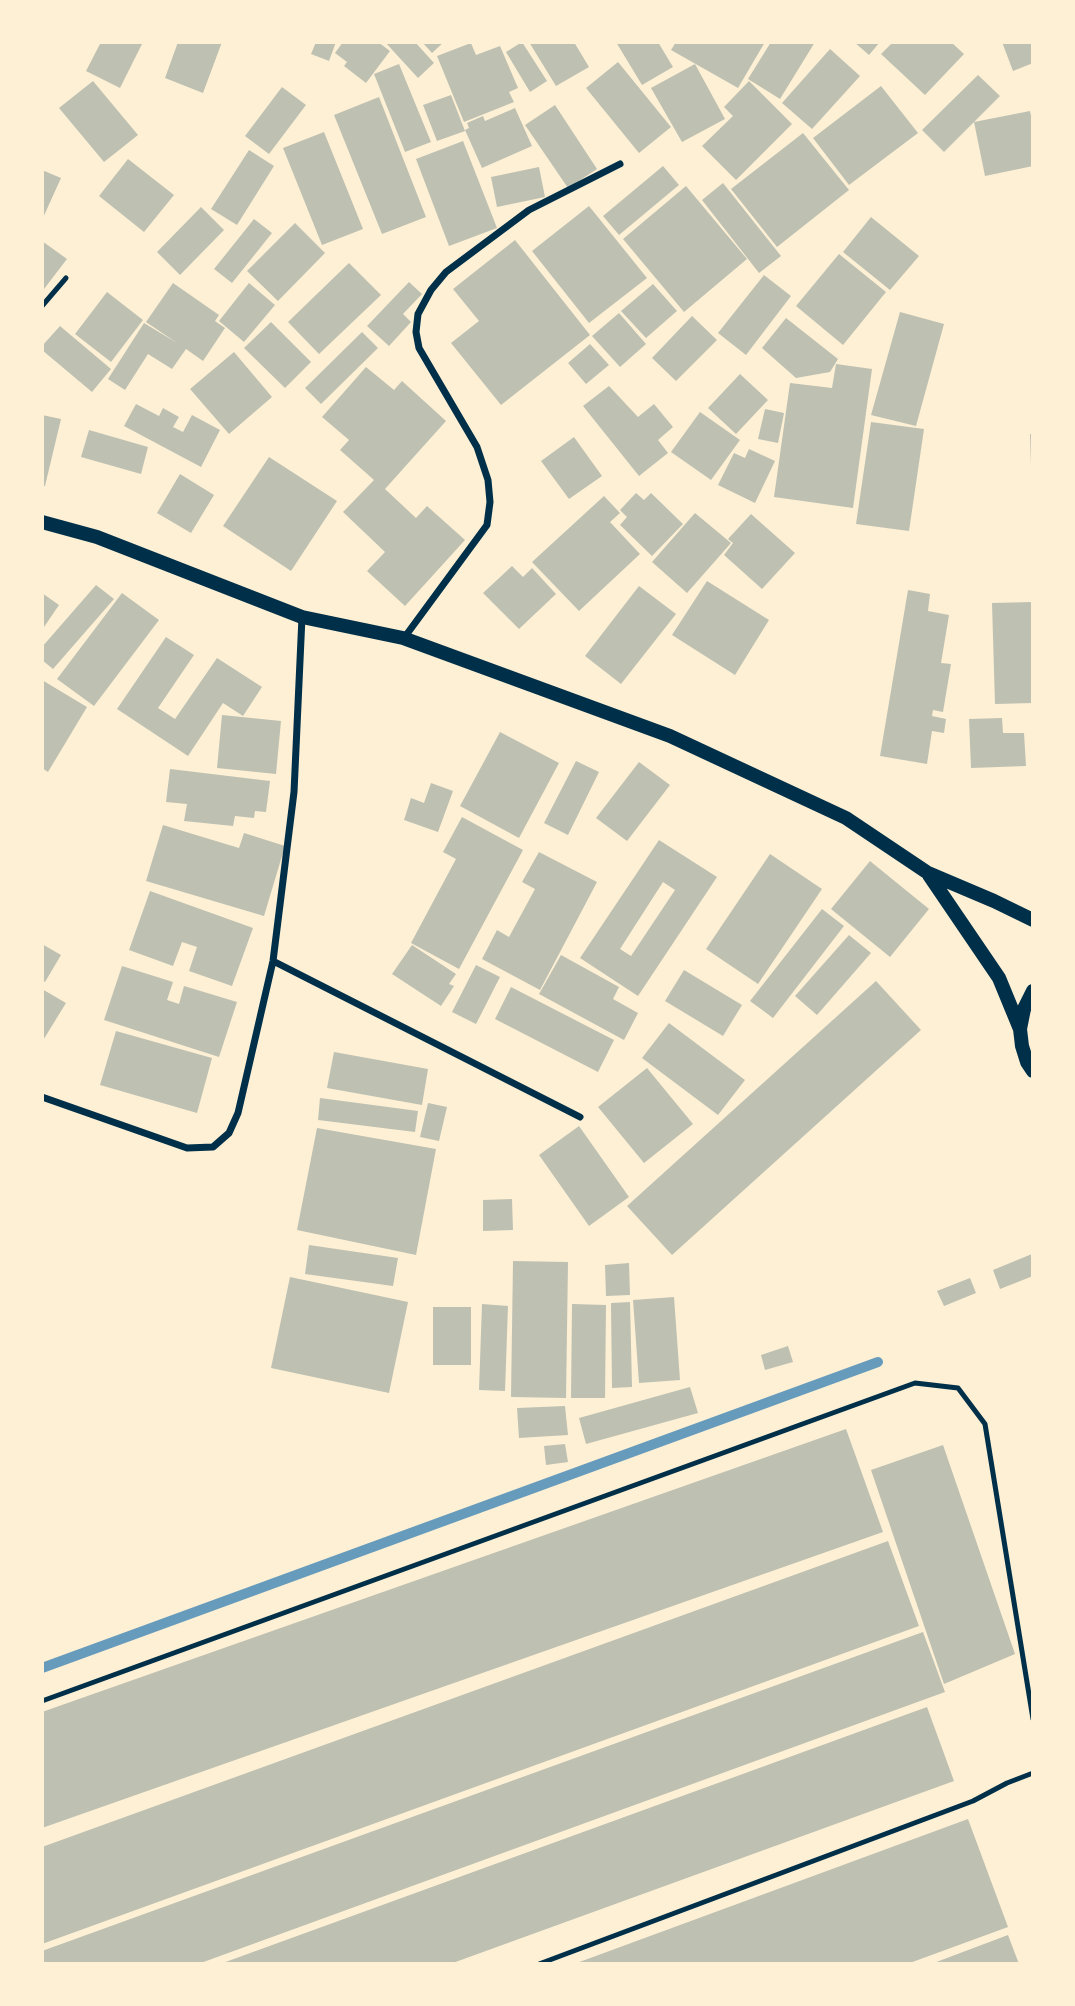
<!DOCTYPE html>
<style>
body{margin:0}
#map{position:relative;width:1075px;height:2006px;overflow:hidden;background:#fdf0d5;font-family:"PT Sans Narrow",sans-serif}
canvas{display:block}
.frame{position:absolute;inset:0;border:44px solid #fdf0d5;pointer-events:none}
</style>
<div id="map">
<canvas width="1075" height="2006"></canvas>
<div class="frame"></div>
</div>
<script>
const g = document.querySelector('canvas').getContext('2d');
g.lineJoin = 'round';
const toPath = rows => new Path2D(rows.map(r => 'M' + r).join(''));
function strokePath(path, color, width, dash) { g.strokeStyle = color; g.lineWidth = width; g.lineCap = dash ? 'butt' : 'round'; g.setLineDash(dash || []); g.stroke(path); }
function paint(path, color) { g.fillStyle = color; g.fill(path, 'evenodd'); }
strokePath(toPath([
 [42,1668,878,1362]
]), '#669bbc', 10);
paint(toPath([
 [101,42,143,42,120,88,86,71],
 [178,42,222,42,203,93,165,78],
 [316,42,336,42,329,61,311,54],
 [343,42,378,42,390,51,366,83,344,66,347,62,335,53],
 [385,42,415,42,434,63,418,78],
 [422,42,444,42,432,53],
 [522,42,547,81,530,92,506,52],
 [529,42,574,42,589,67,556,86],
 [616,42,658,42,673,67,642,85],
 [676,42,765,42,738,88,671,50],
 [771,42,815,42,780,99,748,79],
 [854,42,880,42,869,55],
 [893,42,951,42,964,54,925,95,881,54],
 [1002,42,1033,42,1033,63,1013,71],
 [471,43,476,55,500,46,518,88,509,92,514,102,464,122,437,56],
 [830,49,860,76,812,129,782,103],
 [618,62,671,127,639,153,586,88],
 [399,64,431,142,405,152,374,74],
 [695,64,725,119,682,142,651,88],
 [978,75,1000,96,944,152,922,130],
 [93,81,138,135,104,162,59,108],
 [749,81,792,124,736,180,702,146,733,116,724,107],
 [881,86,918,133,849,185,813,138],
 [282,87,306,105,269,154,245,136],
 [451,95,465,131,437,141,423,105],
 [379,97,426,217,382,234,334,115],
 [555,105,597,169,568,188,525,125],
 [515,108,532,146,482,168,465,130,469,128,467,123,483,116,485,121],
 [1030,111,1033,125,1033,166,985,176,974,122],
 [324,132,363,229,322,245,283,148],
 [803,133,849,190,777,247,731,189],
 [463,141,497,228,449,246,416,159],
 [249,150,274,166,237,225,211,209],
 [128,159,174,195,144,232,99,196],
 [663,166,679,185,619,235,603,216],
 [539,167,545,197,497,207,491,177],
 [42,170,61,178,42,220],
 [723,183,781,256,759,273,702,200],
 [686,186,747,259,684,312,623,239],
 [589,206,647,278,589,323,532,251],
 [201,207,224,230,180,275,157,252],
 [871,217,919,256,890,290,843,252],
 [254,219,272,233,232,283,214,269],
 [295,223,325,253,278,301,247,271],
 [515,240,590,335,501,405,451,343,479,321,453,289],
 [42,241,67,259,44,289,42,287],
 [839,254,886,292,843,345,796,306],
 [349,263,381,295,319,354,288,322],
 [764,275,791,296,746,355,718,333],
 [409,282,422,294,403,314,411,322,389,346,367,326],
 [173,283,219,315,215,321,225,328,203,361,186,349,172,369,148,354,125,390,108,379,144,323,177,343,146,322],
 [249,283,275,305,244,342,219,321],
 [653,284,677,311,646,338,621,311],
 [107,292,143,320,111,362,75,334],
 [900,312,944,324,916,426,871,415],
 [619,313,646,344,620,367,592,336],
 [692,316,717,340,676,381,652,358],
 [786,318,838,359,830,372,796,378,762,348],
 [271,322,311,362,285,388,244,348],
 [60,326,111,369,92,392,42,350,42,346],
 [362,332,378,348,321,404,305,388],
 [590,344,609,365,586,384,568,363],
 [234,352,272,397,229,434,190,389],
 [836,364,872,369,853,508,774,497,790,383,832,388],
 [366,367,394,390,402,381,446,421,385,489,416,518,427,506,465,540,405,606,367,571,385,552,343,512,374,480,340,450,349,440,322,417],
 [740,374,768,400,736,434,708,408],
 [609,386,638,417,654,404,673,427,658,440,668,453,639,476,583,406],
 [136,404,159,416,163,408,179,417,173,427,183,432,192,415,220,430,201,467,124,426],
 [765,409,784,413,778,443,758,439],
 [700,412,740,440,711,480,671,452],
 [42,415,61,419,45,486,42,486],
 [871,422,924,429,909,531,856,524],
 [89,430,148,447,141,474,81,457],
 [1030,434,1033,434,1033,466,1031,466],
 [574,437,602,476,569,499,541,461],
 [749,449,775,461,755,503,718,485,734,453,745,458],
 [269,457,337,501,291,571,223,526],
 [180,474,214,495,191,533,157,513],
 [636,493,644,500,651,493,683,524,652,556,620,525,627,517,620,510],
 [604,496,620,513,610,522,640,554,579,611,532,562],
 [695,513,731,543,687,593,652,562],
 [751,514,795,553,762,589,724,555,733,543,728,539],
 [512,566,523,577,532,568,556,594,519,629,483,593],
 [707,581,769,620,735,675,672,635],
 [96,585,114,599,53,669,42,660,42,647],
 [639,586,676,614,621,684,585,656],
 [908,590,930,594,928,611,949,615,941,663,951,664,943,712,933,710,932,716,946,719,944,733,932,731,927,764,880,756],
 [42,593,59,605,42,630],
 [122,593,159,620,94,706,57,679],
 [1033,602,1033,703,995,704,992,603],
 [166,637,194,655,158,708,175,719,217,658,262,687,243,716,223,703,188,756,117,709],
 [42,680,87,707,48,772,42,768],
 [222,715,281,721,276,774,217,768],
 [1002,718,1003,733,1024,733,1026,766,971,768,969,719],
 [500,732,559,763,519,838,460,806],
 [576,761,599,772,568,835,544,823],
 [639,762,670,785,627,841,596,818],
 [170,769,270,781,266,812,255,811,254,818,235,816,233,826,184,821,187,804,166,802],
 [431,783,453,791,438,832,404,820,411,798,424,803],
 [462,817,523,850,459,969,411,943,456,859,443,852],
 [163,825,239,848,244,833,285,846,264,916,146,881],
 [659,840,717,877,638,996,580,958],
 [663,882,675,890,631,956,620,949],
 [539,852,597,882,540,990,482,959,497,930,509,937,535,889,522,882],
 [770,854,822,889,758,984,706,949],
 [870,861,929,909,890,957,831,909],
 [150,891,253,928,232,986,189,971,197,947,182,942,173,966,129,950],
 [822,909,844,926,773,1018,750,1001],
 [849,935,871,953,817,1015,795,996],
 [42,944,61,955,45,982,42,980],
 [412,945,456,974,449,984,454,986,441,1006,392,974],
 [561,955,619,987,613,999,638,1013,624,1040,539,994],
 [476,965,500,977,476,1024,452,1012],
 [122,966,173,982,167,1000,179,1004,184,986,237,1002,219,1057,104,1020],
 [684,970,742,1005,723,1036,665,1001],
 [876,981,921,1030,672,1255,627,1206],
 [511,987,614,1040,598,1072,495,1019],
 [42,989,66,1003,42,1042],
 [669,1023,745,1080,718,1115,642,1058],
 [116,1031,212,1058,197,1113,100,1085],
 [334,1052,428,1069,422,1105,327,1088],
 [647,1068,693,1124,644,1163,598,1107],
 [320,1098,418,1111,415,1132,318,1120],
 [428,1103,447,1107,439,1141,420,1137],
 [579,1126,629,1197,589,1226,539,1155],
 [317,1128,436,1149,416,1255,297,1230],
 [512,1199,513,1230,483,1231,483,1200],
 [309,1245,398,1258,393,1286,305,1274],
 [1032,1254,1033,1276,1000,1289,993,1270],
 [513,1261,568,1262,566,1398,511,1397],
 [629,1263,630,1295,606,1296,605,1265],
 [290,1277,408,1302,389,1393,271,1368],
 [970,1278,976,1293,944,1306,937,1291],
 [674,1297,680,1380,639,1383,633,1300],
 [630,1302,632,1387,612,1388,611,1303],
 [482,1304,508,1306,505,1391,479,1390],
 [572,1304,606,1305,605,1398,571,1398],
 [433,1307,471,1307,471,1365,433,1365],
 [788,1346,793,1362,765,1370,761,1355],
 [690,1387,698,1413,586,1444,579,1418],
 [565,1406,568,1435,519,1438,517,1408],
 [846,1429,883,1532,42,1828,42,1712],
 [565,1444,568,1462,546,1465,544,1446],
 [943,1445,1015,1654,944,1684,871,1470],
 [888,1541,919,1626,42,1944,42,1847],
 [923,1632,945,1692,198,1964,42,1964,42,1951],
 [927,1707,954,1781,450,1964,220,1964],
 [968,1819,1008,1927,907,1964,574,1964],
 [1008,1935,1019,1964,931,1964]
]), '#bec0b2');
strokePath(toPath([
 [42,306,66,278],
 [42,1701,915,1383,958,1388,985,1424,1033,1719],
 [539,1964,973,1801,1007,1783,1033,1773]
]), '#003049', 5);
strokePath(toPath([
 [404,638,487,525,490,502,488,480,477,447,419,348,416,332,418,314,431,290,446,272,529,210,620,164],
 [273,961,580,1117],
 [42,1097,187,1148,213,1147,229,1133,238,1113,273,961,294,792,302,617]
]), '#003049', 7);
strokePath(toPath([
 [42,522,97,537,302,617,403,638,670,736,846,818,928,873,994,901,1033,920],
 [929,875,999,978,1020,1029],
 [1033,991,1024,1009,1020,1029,1022,1046,1027,1062,1033,1071]
]), '#003049', 14);
</script>
